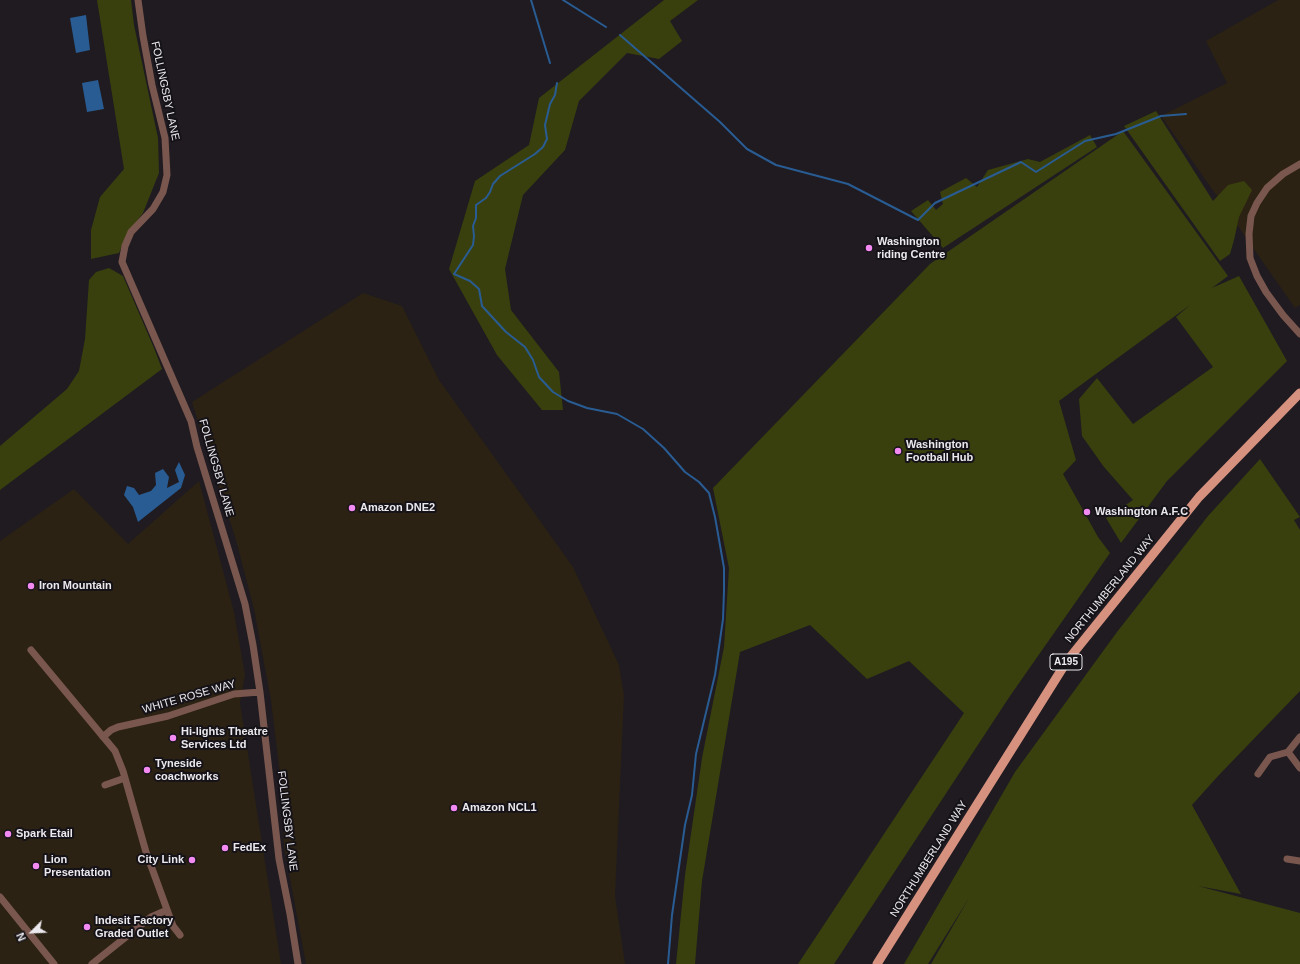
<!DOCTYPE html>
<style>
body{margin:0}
#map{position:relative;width:1300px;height:964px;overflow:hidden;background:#1f1b21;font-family:Helvetica,sans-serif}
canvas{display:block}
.north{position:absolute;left:12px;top:912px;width:40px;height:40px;-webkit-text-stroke:3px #151218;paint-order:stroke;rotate:246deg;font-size:11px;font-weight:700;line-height:16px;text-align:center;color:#ece9ee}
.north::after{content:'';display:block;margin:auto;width:14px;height:18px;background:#ece9ee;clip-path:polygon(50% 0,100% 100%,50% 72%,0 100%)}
</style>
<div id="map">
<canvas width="1300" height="964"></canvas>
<div class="north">N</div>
</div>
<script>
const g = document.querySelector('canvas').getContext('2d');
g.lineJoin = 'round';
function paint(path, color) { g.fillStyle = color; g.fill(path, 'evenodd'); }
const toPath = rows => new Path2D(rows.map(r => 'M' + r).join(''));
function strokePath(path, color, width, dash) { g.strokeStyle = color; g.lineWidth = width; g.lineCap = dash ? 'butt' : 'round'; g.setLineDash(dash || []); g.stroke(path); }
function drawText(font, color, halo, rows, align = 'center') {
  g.font = font + ' Helvetica,sans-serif'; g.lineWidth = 4; g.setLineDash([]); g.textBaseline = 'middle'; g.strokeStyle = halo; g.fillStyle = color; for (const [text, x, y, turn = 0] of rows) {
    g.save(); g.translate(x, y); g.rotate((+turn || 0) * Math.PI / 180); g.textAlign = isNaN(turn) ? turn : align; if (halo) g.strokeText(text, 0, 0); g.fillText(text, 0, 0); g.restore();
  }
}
paint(toPath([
 [1278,0,1300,0,1300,305,1295,308,1161,116,1227,83,1206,41],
 [363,293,402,306,439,380,573,567,619,665,624,695,615,896,625,964,306,964,284,846,282,791,271,700,254,609,236,540,192,402],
 [199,481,234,612,245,675,240,703,281,964,0,964,0,541,74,489,128,544]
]), '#2b2213');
paint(toPath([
 [97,0,131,0,134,25,158,138,159,173,143,213,127,234,119,253,91,259,91,230,100,197,124,169],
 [664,0,698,0,670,21,682,41,659,59,627,53,579,101,565,150,523,195,505,269,511,310,559,372,563,410,542,410,497,355,449,269,475,181,529,145,539,98],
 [1156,111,1213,201,1228,185,1244,181,1252,190,1239,217,1234,240,1230,254,1220,261,1124,126],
 [1123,131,1228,276,1212,288,1239,276,1287,361,1167,481,1121,543,1106,518,1133,500,1104,467,1082,436,1079,399,1097,378,1133,424,1213,367,1176,317,1190,305,1059,401,1076,460,1063,474,1098,537,1110,553,1010,696,834,964,798,964,964,713,909,661,867,679,810,625,740,652,702,881,695,964,676,964,685,875,702,758,724,647,729,568,713,488,930,264],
 [1090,135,1097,147,943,248,911,211,928,200,936,210,943,204,940,192,966,178,977,187,988,170,1028,159,1040,162],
 [109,268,123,276,154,348,162,369,0,490,0,446,67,389,79,371,85,339,89,280,96,272],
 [1260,459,1300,517,1294,520,1300,530,1300,691,1218,776,1192,805,1241,894,1198,886,1300,913,1300,964,931,964,969,898,928,964,904,964,1015,772,1117,632,1208,516]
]), '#39400d');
paint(toPath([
 [86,15,90,50,76,53,70,18],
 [98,80,104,109,87,112,82,83],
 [179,462,185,475,181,488,138,522,133,507,124,495,127,486,134,488,139,495,151,491,156,485,155,473,163,469,169,477,167,488,179,482,175,470]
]), '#295c93');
strokePath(toPath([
 [531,0,550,63],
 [563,0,606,27],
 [620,35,720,122,747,149,776,165,848,184,918,220,935,203,1021,162,1036,172,1085,141,1116,134,1161,116,1186,114],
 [557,83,555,95,550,104,545,125,547,139,543,147,535,154,500,176,493,184,490,192,486,198,476,205,476,218,473,226,474,236,473,245,454,274,470,281,479,289,482,306,506,332,525,347,533,360,539,377,553,392,568,401,587,408,617,414,643,429,664,448,685,472,699,482,709,493,715,517,724,568,724,591,723,619,715,675,696,754,692,795,685,825,672,915,668,964]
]), '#295c93', 2);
strokePath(toPath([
 [138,0,143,36,152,85,165,138,167,175,163,192,153,209,131,232,125,246,122,262,191,421,197,447,245,604,253,645,260,692,279,859,290,914,298,964],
 [1300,164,1283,174,1267,188,1257,203,1251,216,1249,234,1250,258,1257,276,1266,292,1283,315,1300,334],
 [31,650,115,751,123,771,146,852,173,926,180,935],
 [103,737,111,730,118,727,168,716,234,694,260,692],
 [1300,737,1288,752,1300,768],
 [1258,774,1270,757,1288,752],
 [105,785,125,778],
 [1287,859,1300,861],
 [0,897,54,964],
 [92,964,151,917,167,910]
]), '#79574e', 7);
strokePath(toPath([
 [877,964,1067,661,1199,497,1300,393]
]), '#d7927f', 9);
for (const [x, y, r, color] of [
 [869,248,4,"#f38af1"],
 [898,451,4,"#f38af1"],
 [352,508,4,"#f38af1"],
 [1087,512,4,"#f38af1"],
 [31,586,4,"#f38af1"],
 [173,738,4,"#f38af1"],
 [147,770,4,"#f38af1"],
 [454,808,4,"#f38af1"],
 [8,834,4,"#f38af1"],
 [225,848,4,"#f38af1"],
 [192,860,4,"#f38af1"],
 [36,866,4,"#f38af1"],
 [87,927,4,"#f38af1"]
]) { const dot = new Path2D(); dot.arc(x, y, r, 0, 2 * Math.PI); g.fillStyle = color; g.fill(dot); strokePath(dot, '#151218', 1.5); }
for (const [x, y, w] of [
 [1066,662,32]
]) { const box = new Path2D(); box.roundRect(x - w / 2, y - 8, w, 16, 3); g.fillStyle = '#151218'; g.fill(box); strokePath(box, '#ece9ee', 1); }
drawText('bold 10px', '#ece9ee', null, [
 ["A195",1066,662]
]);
drawText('11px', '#ece9ee', '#151218', [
 ["FOLLINGSBY LANE",165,91,78],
 ["FOLLINGSBY LANE",216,468,74],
 ["NORTHUMBERLAND WAY",1110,589,-51],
 ["WHITE ROSE WAY",189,697,-16],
 ["FOLLINGSBY LANE",287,821,83],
 ["NORTHUMBERLAND WAY",929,859,-58]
]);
drawText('bold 11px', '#ece9ee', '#151218', [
 ["Washington",877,242],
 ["riding Centre",877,255],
 ["Washington",906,445],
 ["Football Hub",906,458],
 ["Amazon DNE2",360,508],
 ["Washington A.F.C",1095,512],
 ["Iron Mountain",39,586],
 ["Hi-lights Theatre",181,732],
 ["Services Ltd",181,745],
 ["Tyneside",155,764],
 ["coachworks",155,777],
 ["Amazon NCL1",462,808],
 ["Spark Etail",16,834],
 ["FedEx",233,848],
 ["Lion",44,860],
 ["Presentation",44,873],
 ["City Link",184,860,"right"],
 ["Indesit Factory",95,921],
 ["Graded Outlet",95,934]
], 'left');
</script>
